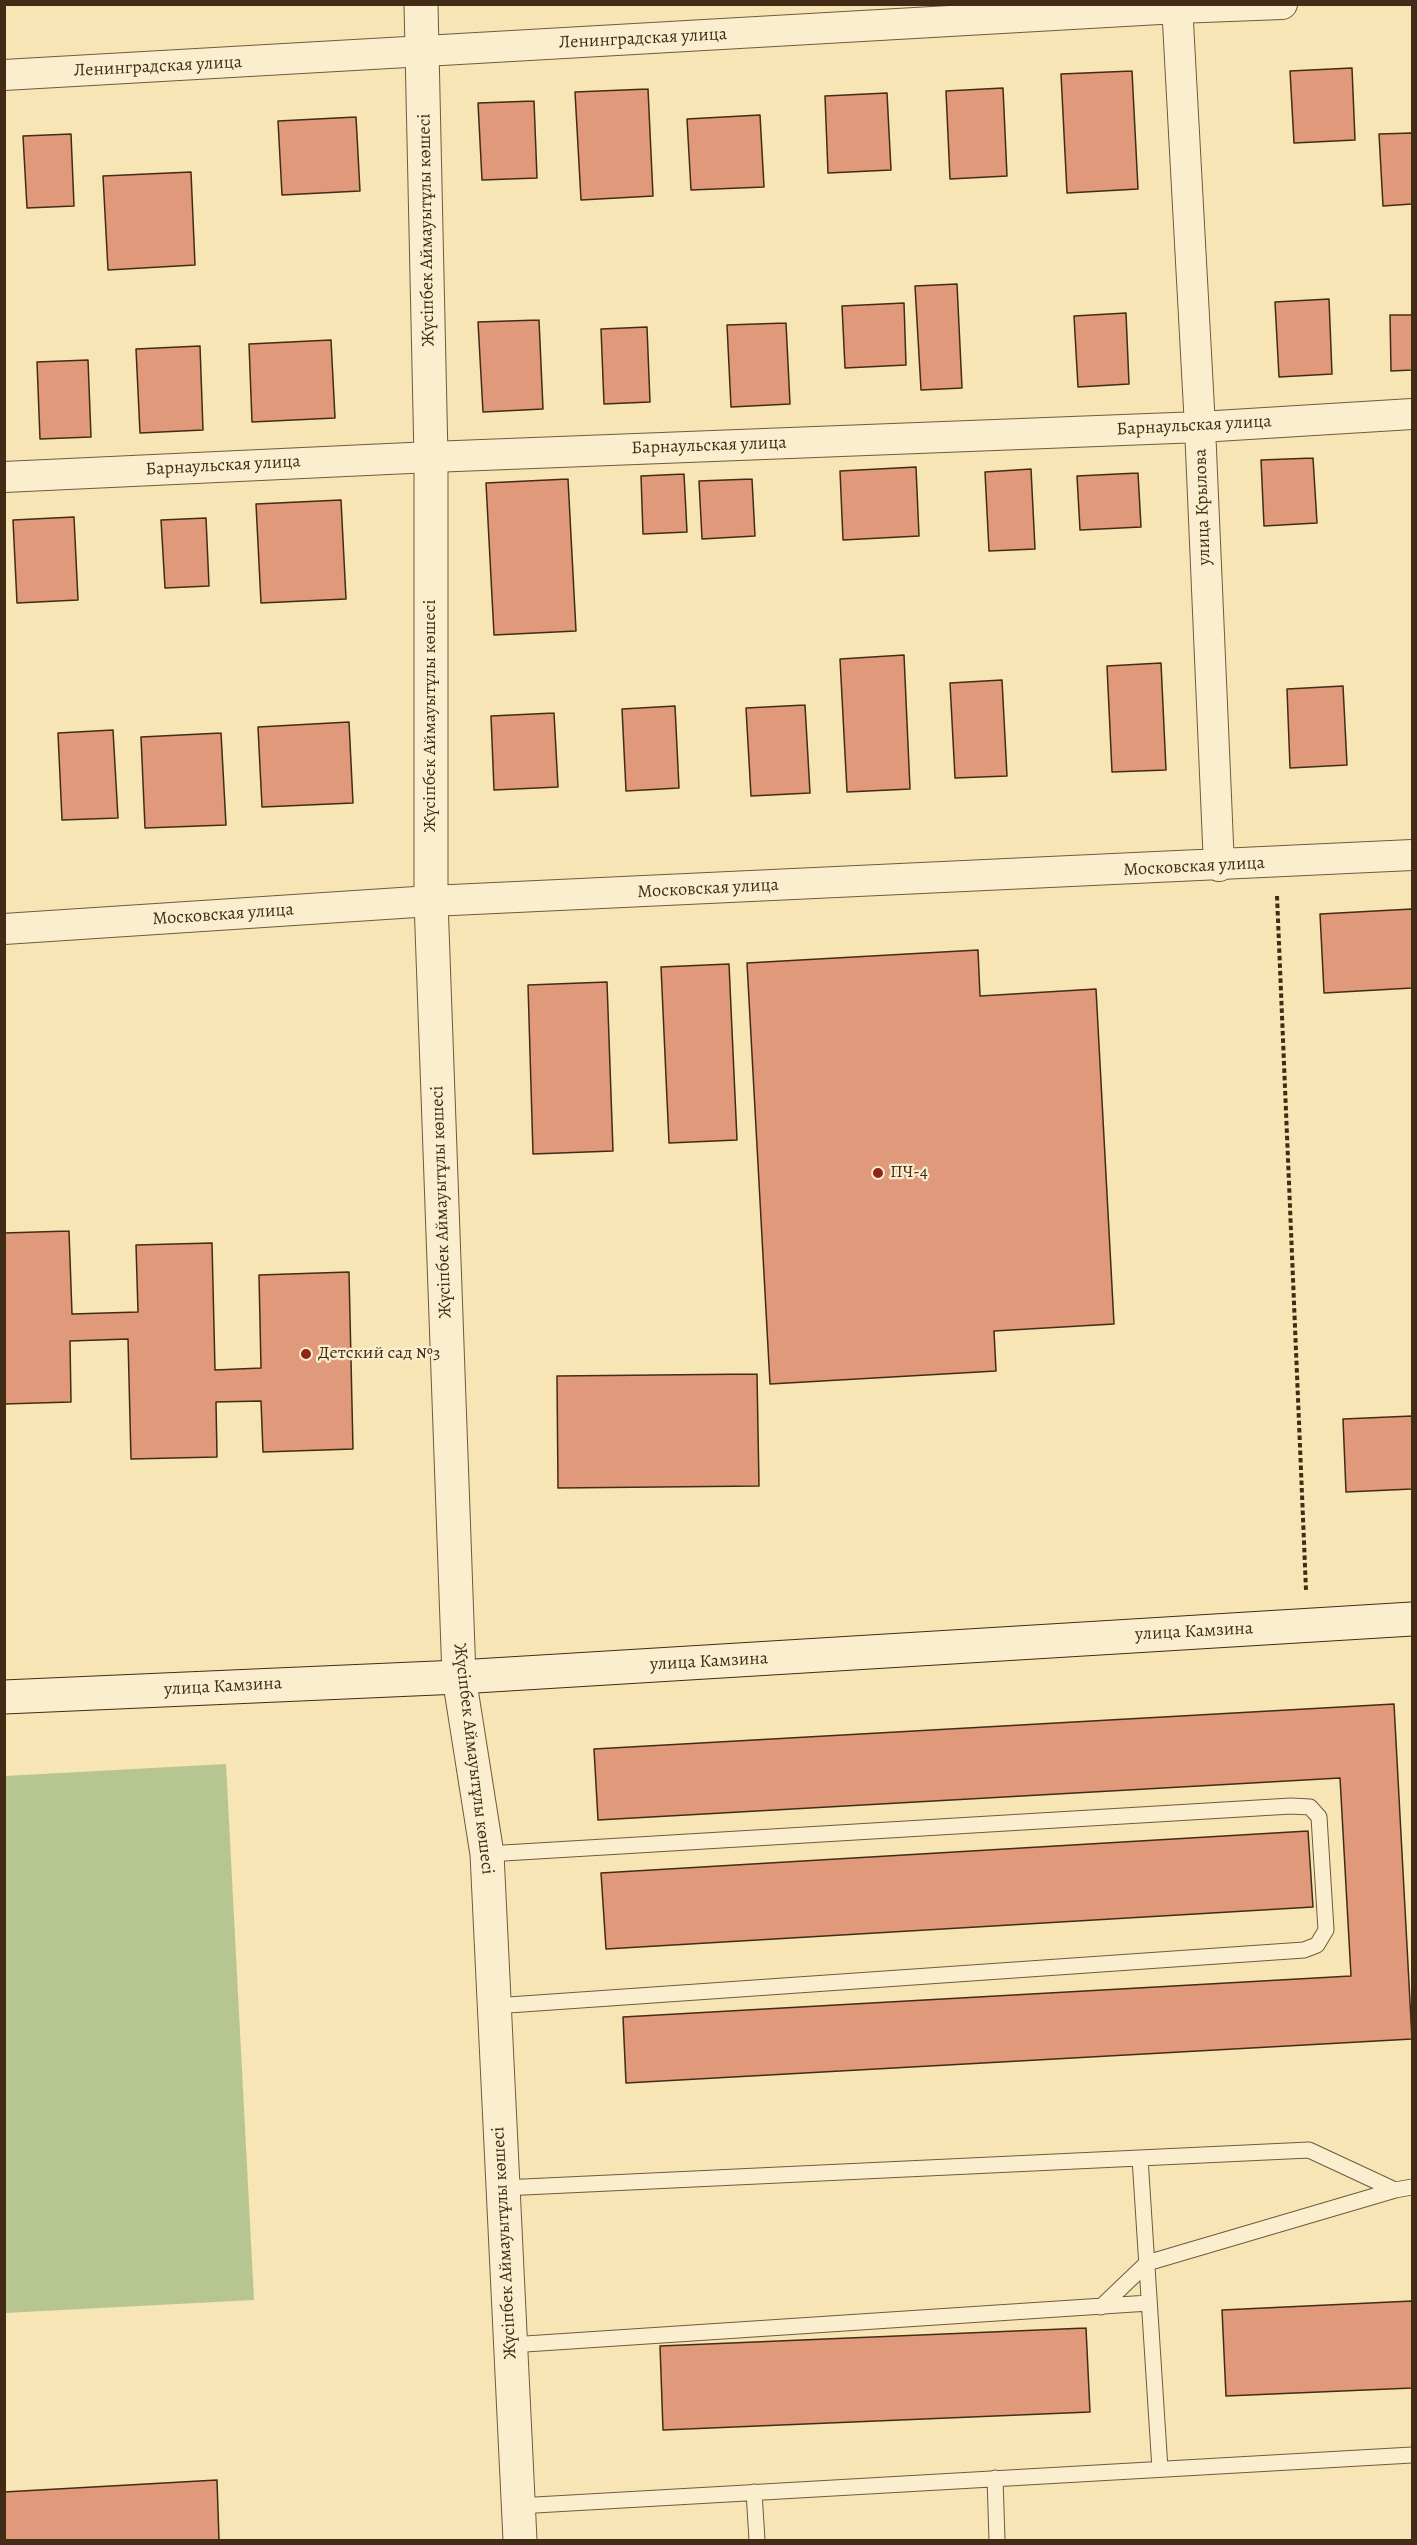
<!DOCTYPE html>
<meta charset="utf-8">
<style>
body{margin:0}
#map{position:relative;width:1417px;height:2545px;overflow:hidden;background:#f7e5b5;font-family:Alegreya,serif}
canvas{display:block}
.frame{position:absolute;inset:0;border:6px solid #432c15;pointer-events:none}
</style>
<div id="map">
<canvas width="1417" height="2545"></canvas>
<div class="frame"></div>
</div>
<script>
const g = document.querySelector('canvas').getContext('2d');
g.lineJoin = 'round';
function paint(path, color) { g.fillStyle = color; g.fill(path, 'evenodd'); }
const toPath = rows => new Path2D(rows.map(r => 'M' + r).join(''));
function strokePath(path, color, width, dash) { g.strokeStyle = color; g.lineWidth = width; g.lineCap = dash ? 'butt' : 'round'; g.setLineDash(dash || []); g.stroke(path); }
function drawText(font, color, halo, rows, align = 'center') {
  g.font = font + ' Alegreya,serif'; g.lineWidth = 4.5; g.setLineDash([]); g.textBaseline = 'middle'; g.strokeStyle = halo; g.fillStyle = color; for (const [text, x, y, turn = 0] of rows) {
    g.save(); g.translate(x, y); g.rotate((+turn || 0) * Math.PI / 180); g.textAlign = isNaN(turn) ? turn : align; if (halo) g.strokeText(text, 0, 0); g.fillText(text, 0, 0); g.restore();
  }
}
paint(toPath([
 [226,1764,254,2300,5,2313,5,1776]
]), '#b7c691');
const building = toPath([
 [1352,68,1355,140,1294,143,1290,71,1352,68],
 [1132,71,1138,189,1067,193,1061,74,1132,71],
 [1003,88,1007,176,950,179,946,91,1003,88],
 [648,89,653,196,581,200,575,92,648,89],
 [887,93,891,170,828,173,825,96,887,93],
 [534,101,537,178,482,180,478,103,534,101],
 [760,115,764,187,691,190,687,119,760,115],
 [356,117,360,191,282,195,278,121,356,117],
 [1412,133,1412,204,1383,206,1379,134,1412,133],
 [71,134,74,206,27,208,23,136,71,134],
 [191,172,195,265,108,270,103,176,191,172],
 [957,284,962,388,921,390,915,286,957,284],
 [1329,299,1332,374,1279,377,1275,302,1329,299],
 [904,303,906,365,845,368,842,306,904,303],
 [1126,313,1129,384,1078,387,1074,316,1126,313],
 [1390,315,1412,315,1412,370,1391,371,1390,315],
 [539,320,543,409,483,412,478,322,539,320],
 [786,323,790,404,731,407,727,325,786,323],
 [647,327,650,402,604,404,601,329,647,327],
 [331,340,335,418,252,422,249,344,331,340],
 [200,346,203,430,140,433,136,349,200,346],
 [88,360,91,437,40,439,37,362,88,360],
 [1313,458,1317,523,1264,526,1261,460,1313,458],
 [916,467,919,536,843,540,840,471,916,467],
 [1031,469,1035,549,989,551,985,472,1031,469],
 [1138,473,1141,527,1080,530,1077,476,1138,473],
 [684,474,687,532,643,534,641,476,684,474],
 [568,479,576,631,494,635,486,483,568,479],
 [752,479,755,536,702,539,699,481,752,479],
 [341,500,346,599,261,603,256,504,341,500],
 [74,517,78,600,17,603,13,520,74,517],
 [206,518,209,586,165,588,161,520,206,518],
 [904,655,910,789,847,792,840,659,904,655],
 [1161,663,1166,770,1112,772,1107,666,1161,663],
 [1002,680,1007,776,955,778,950,683,1002,680],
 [1343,686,1347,765,1290,768,1287,689,1343,686],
 [805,705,810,793,751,796,746,708,805,705],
 [675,706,679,788,626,791,622,709,675,706],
 [554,713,558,787,494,790,491,716,554,713],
 [349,722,353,803,262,807,258,727,349,722],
 [113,730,118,818,62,820,58,733,113,730],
 [221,733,226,825,145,828,141,737,221,733],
 [1412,909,1412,988,1324,993,1320,914,1412,909],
 [978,950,980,996,1096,989,1114,1324,994,1331,996,1371,770,1384,747,963,978,950],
 [729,964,737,1140,669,1143,661,967,729,964],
 [607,982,613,1151,533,1154,528,985,607,982],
 [69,1231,72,1314,138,1312,136,1245,212,1243,215,1370,261,1368,259,1275,349,1272,353,1449,263,1452,261,1401,216,1402,217,1457,131,1459,128,1339,70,1341,71,1402,4,1404,4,1233,69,1231],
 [757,1374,759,1486,558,1488,557,1376,757,1374],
 [1412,1416,1412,1489,1346,1492,1343,1419,1412,1416],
 [1394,1704,1412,2039,626,2083,623,2017,1351,1976,1340,1778,598,1820,594,1749,1394,1704],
 [1308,1831,1313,1907,606,1949,601,1873,1308,1831],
 [1412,2301,1412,2388,1226,2396,1222,2310,1412,2301],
 [1086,2328,1090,2412,663,2430,660,2346,1086,2328],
 [217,2480,219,2540,4,2540,4,2492,217,2480]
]);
paint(building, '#e0997a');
strokePath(building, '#432c15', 1.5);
const service = toPath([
 [487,1854,1291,1806,1310,1807,1319,1817,1326,1930,1317,1945,1304,1950,494,2006],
 [1140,2158,1160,2469],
 [503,2188,1309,2150,1395,2190,1412,2187],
 [1101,2307,1147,2263,1395,2190],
 [510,2345,1149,2303],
 [995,2478,997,2540],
 [754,2492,757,2540],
 [518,2506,1412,2455]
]);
const minor = toPath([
 [1177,4,1200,427,1219,866],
 [4,75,1177,8,1282,4],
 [4,477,431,457,1200,427,1412,414],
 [4,929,431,901,1412,855]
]);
const tertiary = toPath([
 [421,4,431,457,431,901,459,1677,487,1854,520,2540]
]);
const secondary = toPath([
 [4,1697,459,1677,1412,1619]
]);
strokePath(service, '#705a3d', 17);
strokePath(minor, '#705a3d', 32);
strokePath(tertiary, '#705a3d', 35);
strokePath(secondary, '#432c15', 35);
strokePath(toPath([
 [1277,896,1306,1590]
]), '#432c15', 4, [4.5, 3]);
strokePath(service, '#faeecf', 15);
strokePath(minor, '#faeecf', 30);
strokePath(tertiary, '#faeecf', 33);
strokePath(secondary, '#faeecf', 33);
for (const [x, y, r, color] of [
 [878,1173,6,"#8f2418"],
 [306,1354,6,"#8f2418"]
]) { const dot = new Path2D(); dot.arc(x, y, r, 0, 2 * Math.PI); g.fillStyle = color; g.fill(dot); strokePath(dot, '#faeecf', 2); }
drawText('18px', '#432c15', '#faeecf', [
 ["Ленинградская улица",643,39,-3],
 ["Ленинградская улица",158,67,-3],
 ["Жүсіпбек Аймауытұлы көшесі",427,230,-91],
 ["Барнаульская улица",1194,426,-3],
 ["Барнаульская улица",709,446,-2],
 ["Барнаульская улица",223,466,-3],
 ["улица Крылова",1203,507,-92],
 ["Жүсіпбек Аймауытұлы көшесі",431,716,-90],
 ["Московская улица",1194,867,-3],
 ["Московская улица",708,889,-3],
 ["Московская улица",223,915,-4],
 ["Жүсіпбек Аймауытұлы көшесі",442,1202,-92],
 ["улица Камзина",1194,1632,-3],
 ["улица Камзина",709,1662,-3],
 ["улица Камзина",223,1687,-3],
 ["Жүсіпбек Аймауытұлы көшесі",473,1759,83],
 ["Жүсіпбек Аймауытұлы көшесі",505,2243,-93]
]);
drawText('18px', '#432c15', '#faeecf', [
 ["ПЧ-4",890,1173],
 ["Детский сад №3",318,1354]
], 'left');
</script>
